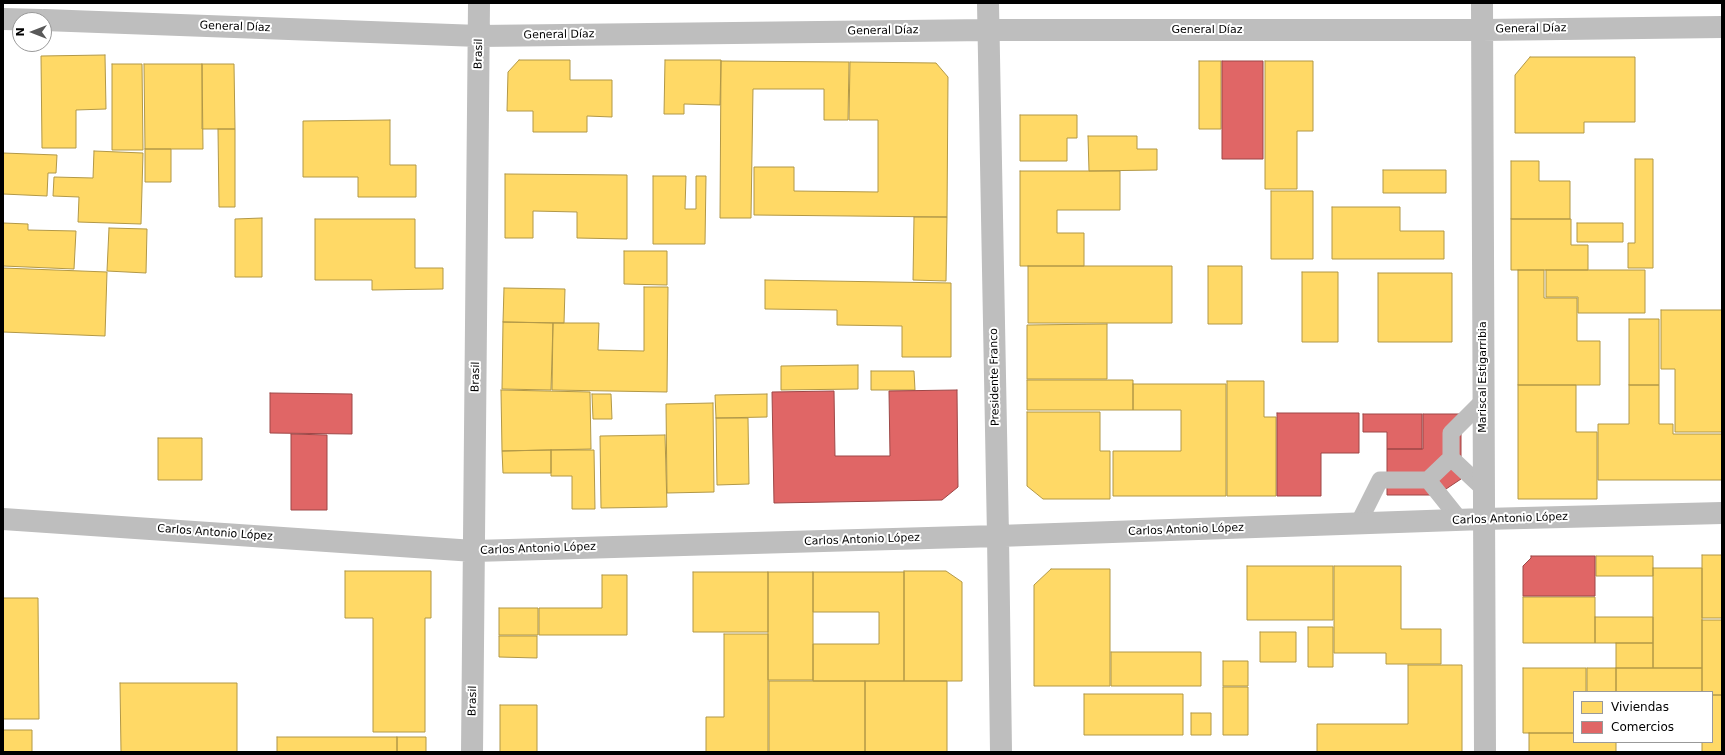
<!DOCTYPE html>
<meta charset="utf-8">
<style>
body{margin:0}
#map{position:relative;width:1725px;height:755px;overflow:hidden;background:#fff;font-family:"DejaVu Sans",sans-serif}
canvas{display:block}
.frame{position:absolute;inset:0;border:4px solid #000;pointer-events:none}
.legend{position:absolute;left:1573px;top:691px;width:140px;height:52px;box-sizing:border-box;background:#fff;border:1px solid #999;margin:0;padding:5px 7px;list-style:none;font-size:12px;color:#000}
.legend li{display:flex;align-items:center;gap:8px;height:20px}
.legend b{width:20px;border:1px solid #999}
.north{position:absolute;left:12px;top:12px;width:40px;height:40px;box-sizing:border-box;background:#fff;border:1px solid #999;border-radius:50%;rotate:270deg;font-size:11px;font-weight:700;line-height:16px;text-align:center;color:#000}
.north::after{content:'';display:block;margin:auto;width:14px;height:18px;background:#595959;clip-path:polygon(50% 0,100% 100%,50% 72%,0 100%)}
</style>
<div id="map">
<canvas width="1725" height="755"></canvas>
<div class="frame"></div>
<ul class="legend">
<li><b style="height:11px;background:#ffd966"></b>Viviendas</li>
<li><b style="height:11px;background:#e06666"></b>Comercios</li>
</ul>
<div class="north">N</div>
</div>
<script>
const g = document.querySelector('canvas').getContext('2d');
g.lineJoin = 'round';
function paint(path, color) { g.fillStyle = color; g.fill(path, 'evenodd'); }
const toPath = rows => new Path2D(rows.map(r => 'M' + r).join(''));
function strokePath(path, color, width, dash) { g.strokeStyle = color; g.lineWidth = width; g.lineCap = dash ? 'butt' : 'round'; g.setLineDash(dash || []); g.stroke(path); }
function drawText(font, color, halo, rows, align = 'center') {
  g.font = font + ' "DejaVu Sans",sans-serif'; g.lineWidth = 4; g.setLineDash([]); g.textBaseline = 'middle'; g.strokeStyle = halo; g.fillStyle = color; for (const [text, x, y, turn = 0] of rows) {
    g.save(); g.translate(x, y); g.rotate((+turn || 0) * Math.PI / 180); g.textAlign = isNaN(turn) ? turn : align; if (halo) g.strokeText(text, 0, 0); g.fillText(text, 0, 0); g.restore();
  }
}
const homes = toPath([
 [105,55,106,109,76,110,76,148,42,148,41,56,105,55],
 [1530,57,1635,57,1635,122,1584,122,1584,133,1515,133,1515,75,1530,57],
 [519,60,570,60,570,80,612,80,612,117,587,116,587,132,533,132,533,111,507,111,508,72,519,60],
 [665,60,721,60,720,105,684,104,684,114,664,114,665,60],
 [721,61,849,62,848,120,824,120,824,89,753,89,751,218,720,218,721,61],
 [1199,61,1221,61,1221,129,1199,129,1199,61],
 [1265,61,1313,61,1313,131,1297,131,1297,189,1265,189,1265,61],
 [850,62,936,63,948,77,947,217,754,215,754,167,794,167,794,191,878,192,878,120,849,120,850,62],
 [112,64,142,64,143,150,112,150,112,64],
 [144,64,202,64,203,149,145,149,144,64],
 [202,64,234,64,235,129,202,129,202,64],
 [1020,115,1077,115,1077,138,1067,138,1067,161,1020,161,1020,115],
 [390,120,390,165,416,165,416,197,358,197,358,177,303,177,303,121,390,120],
 [218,129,235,129,235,207,219,207,218,129],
 [1088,136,1137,136,1137,149,1157,149,1157,170,1089,171,1088,136],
 [145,149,171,149,171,182,145,182,145,149],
 [94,151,143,153,141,224,78,222,79,197,53,196,54,177,93,178,94,151],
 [3,153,57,155,56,173,48,173,47,196,3,194,3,153],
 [1635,159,1653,159,1653,268,1628,268,1628,243,1635,243,1635,159],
 [1511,161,1539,161,1539,181,1570,181,1570,219,1511,219,1511,161],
 [1383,170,1446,170,1446,193,1383,193,1383,170],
 [1020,171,1120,171,1120,210,1057,210,1057,233,1084,233,1084,266,1020,266,1020,171],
 [505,174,627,175,627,239,577,238,577,212,533,211,533,238,505,238,505,174],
 [653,176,686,176,685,209,696,209,696,176,706,176,705,244,653,244,653,176],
 [1271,191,1313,191,1313,259,1271,259,1271,191],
 [1332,207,1400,207,1400,231,1444,231,1444,259,1332,259,1332,207],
 [914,217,947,217,946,281,913,280,914,217],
 [262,218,262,277,235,277,235,219,262,218],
 [315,219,415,219,415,268,443,268,443,289,372,290,372,280,315,280,315,219],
 [1511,219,1571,219,1571,245,1588,245,1588,270,1511,270,1511,219],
 [3,223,28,224,28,230,76,231,74,269,3,266,3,223],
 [1577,223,1623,223,1623,242,1577,242,1577,223],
 [109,228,147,229,146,273,107,271,109,228],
 [624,251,667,251,667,285,624,284,624,251],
 [1028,266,1172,266,1172,323,1028,323,1028,266],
 [1208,266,1242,266,1242,324,1208,324,1208,266],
 [3,268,107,272,105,336,3,332,3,268],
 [1518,270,1544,270,1544,298,1577,298,1577,341,1600,341,1600,385,1518,385,1518,270],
 [1546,270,1645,270,1645,313,1578,313,1578,297,1546,297,1546,270],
 [1302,272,1338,272,1338,342,1302,342,1302,272],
 [1378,273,1452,273,1452,342,1378,342,1378,273],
 [765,280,951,283,951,357,902,357,902,326,837,325,837,310,765,309,765,280],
 [644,287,668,287,667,392,552,390,553,323,599,323,598,350,644,351,644,287],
 [504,288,565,289,564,323,503,322,504,288],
 [1661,310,1722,310,1722,432,1675,432,1675,369,1661,369,1661,310],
 [1629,319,1659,319,1659,385,1629,385,1629,319],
 [503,322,553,323,551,390,502,389,503,322],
 [1107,324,1107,379,1027,379,1027,325,1107,324],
 [858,365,858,389,781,390,781,366,858,365],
 [871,371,914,371,915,390,871,390,871,371],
 [1027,380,1133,380,1133,410,1027,410,1027,380],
 [1227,381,1264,381,1264,417,1276,417,1276,496,1227,496,1227,381],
 [1133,384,1226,384,1226,496,1113,496,1113,451,1181,451,1181,410,1133,410,1133,384],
 [1518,385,1576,385,1576,432,1597,432,1597,499,1518,499,1518,385],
 [1629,385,1659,385,1659,424,1673,424,1673,434,1722,434,1722,480,1598,480,1598,424,1629,424,1629,385],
 [501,390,590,392,591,449,502,451,501,390],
 [592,394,611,394,612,419,593,419,592,394],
 [767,394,767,417,716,418,715,395,767,394],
 [713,403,714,492,667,493,666,404,713,403],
 [1027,412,1100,412,1100,451,1110,451,1110,499,1043,499,1027,486,1027,412],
 [716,418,748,418,749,484,717,485,716,418],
 [665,435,667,507,601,508,600,436,665,435],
 [158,438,202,438,202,480,158,480,158,438],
 [551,450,551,473,503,473,502,451,551,450],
 [551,450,594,450,595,509,572,509,572,476,551,476,551,450],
 [1702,555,1722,555,1722,618,1702,618,1702,555],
 [1596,556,1653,556,1653,576,1596,576,1596,556],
 [1247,566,1333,566,1333,620,1247,620,1247,566],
 [1334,566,1401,566,1401,629,1441,629,1441,664,1386,664,1386,653,1334,653,1334,566],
 [1653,568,1702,568,1702,668,1653,668,1653,568],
 [1051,569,1110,569,1110,686,1034,686,1034,585,1051,569],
 [345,571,431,571,431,618,425,618,425,732,373,732,373,618,345,618,345,571],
 [904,571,946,571,962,582,962,681,904,681,904,571],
 [693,572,768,572,768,632,693,632,693,572],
 [768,572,813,572,813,680,768,680,768,572],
 [813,572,904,572,904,681,813,681,813,644,879,644,879,612,813,612,813,572],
 [602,575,627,575,627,635,539,635,539,608,602,608,602,575],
 [1523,597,1595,597,1595,643,1523,643,1523,597],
 [3,598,38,598,39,719,3,719,3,598],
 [499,608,538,608,538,635,499,635,499,608],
 [1595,617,1653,617,1653,643,1595,643,1595,617],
 [1702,620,1722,620,1722,695,1712,695,1712,692,1702,692,1702,620],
 [1308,627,1333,627,1333,667,1308,667,1308,627],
 [1260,632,1296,632,1296,662,1260,662,1260,632],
 [724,634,768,634,768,752,706,752,706,717,724,717,724,634],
 [499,636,537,636,537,658,499,657,499,636],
 [1616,643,1653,643,1653,668,1616,668,1616,643],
 [1111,652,1201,652,1201,686,1111,686,1111,652],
 [1223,661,1248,661,1248,686,1223,686,1223,661],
 [1408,665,1462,665,1462,752,1317,752,1317,724,1408,724,1408,665],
 [1523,668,1586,668,1586,692,1574,692,1574,733,1523,733,1523,668],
 [1587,668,1616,668,1616,692,1587,692,1587,668],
 [1616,668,1702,668,1702,692,1616,692,1616,668],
 [769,681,865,681,865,752,769,752,769,681],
 [865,681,947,681,947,752,865,752,865,681],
 [120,683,237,683,237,752,121,752,120,683],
 [1223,687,1248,687,1248,735,1223,735,1223,687],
 [1084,694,1183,694,1183,735,1084,735,1084,694],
 [1712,695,1722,695,1722,752,1702,752,1702,742,1712,742,1712,695],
 [500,705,537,705,537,752,500,752,500,705],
 [1191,713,1211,713,1211,735,1191,735,1191,713],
 [3,730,32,730,32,752,3,752,3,730],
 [1529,733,1574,733,1574,742,1616,742,1616,752,1529,752,1529,733],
 [277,737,397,737,397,752,277,752,277,737],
 [397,737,426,737,426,752,397,752,397,737]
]);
paint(homes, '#ffd966');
strokePath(homes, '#b29847', 1);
const shops = toPath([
 [1222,61,1263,61,1263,159,1222,159,1222,61],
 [957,390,958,487,942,500,774,503,772,392,834,391,835,456,890,456,889,391,957,390],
 [270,393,352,394,352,434,270,433,270,393],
 [1277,413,1359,413,1359,453,1321,453,1321,496,1277,496,1277,413],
 [1363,414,1422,414,1422,449,1387,449,1387,432,1363,432,1363,414],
 [1423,414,1461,414,1461,479,1437,495,1387,495,1387,449,1423,449,1423,414],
 [291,434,327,435,327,510,291,510,291,434],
 [1531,556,1595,556,1595,596,1523,596,1523,566,1531,558,1531,556]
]);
paint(shops, '#e06666');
strokePath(shops, '#9d4747', 1);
strokePath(toPath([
 [1483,401,1451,433,1451,458,1484,489],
 [1428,480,1451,458],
 [1358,524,1380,480,1428,480,1460,520]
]), '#bebebe', 17);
strokePath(toPath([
 [988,3,998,536,1001,752],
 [1482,3,1485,752],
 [3,19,41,20],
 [44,20,479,36,988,30,1482,30,1722,27],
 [3,519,474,551,998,536,1484,519,1722,513],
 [472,752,479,3]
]), '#bebebe', 22);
drawText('11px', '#000', '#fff', [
 ["General Díaz",235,27,2],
 ["General Díaz",1531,29,-1],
 ["General Díaz",1207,30],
 ["General Díaz",883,31,-1],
 ["General Díaz",559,35,-1],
 ["Brasil",479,54,-89],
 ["Brasil",476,377,-89],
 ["Presidente Franco",995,377,-91],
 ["Mariscal Estigarribia",1483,377,-90],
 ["Carlos Antonio López",1510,519,-2],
 ["Carlos Antonio López",1186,530,-2],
 ["Carlos Antonio López",215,533,4],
 ["Carlos Antonio López",862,540,-2],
 ["Carlos Antonio López",538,549,-2],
 ["Brasil",473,701,-89]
]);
</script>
